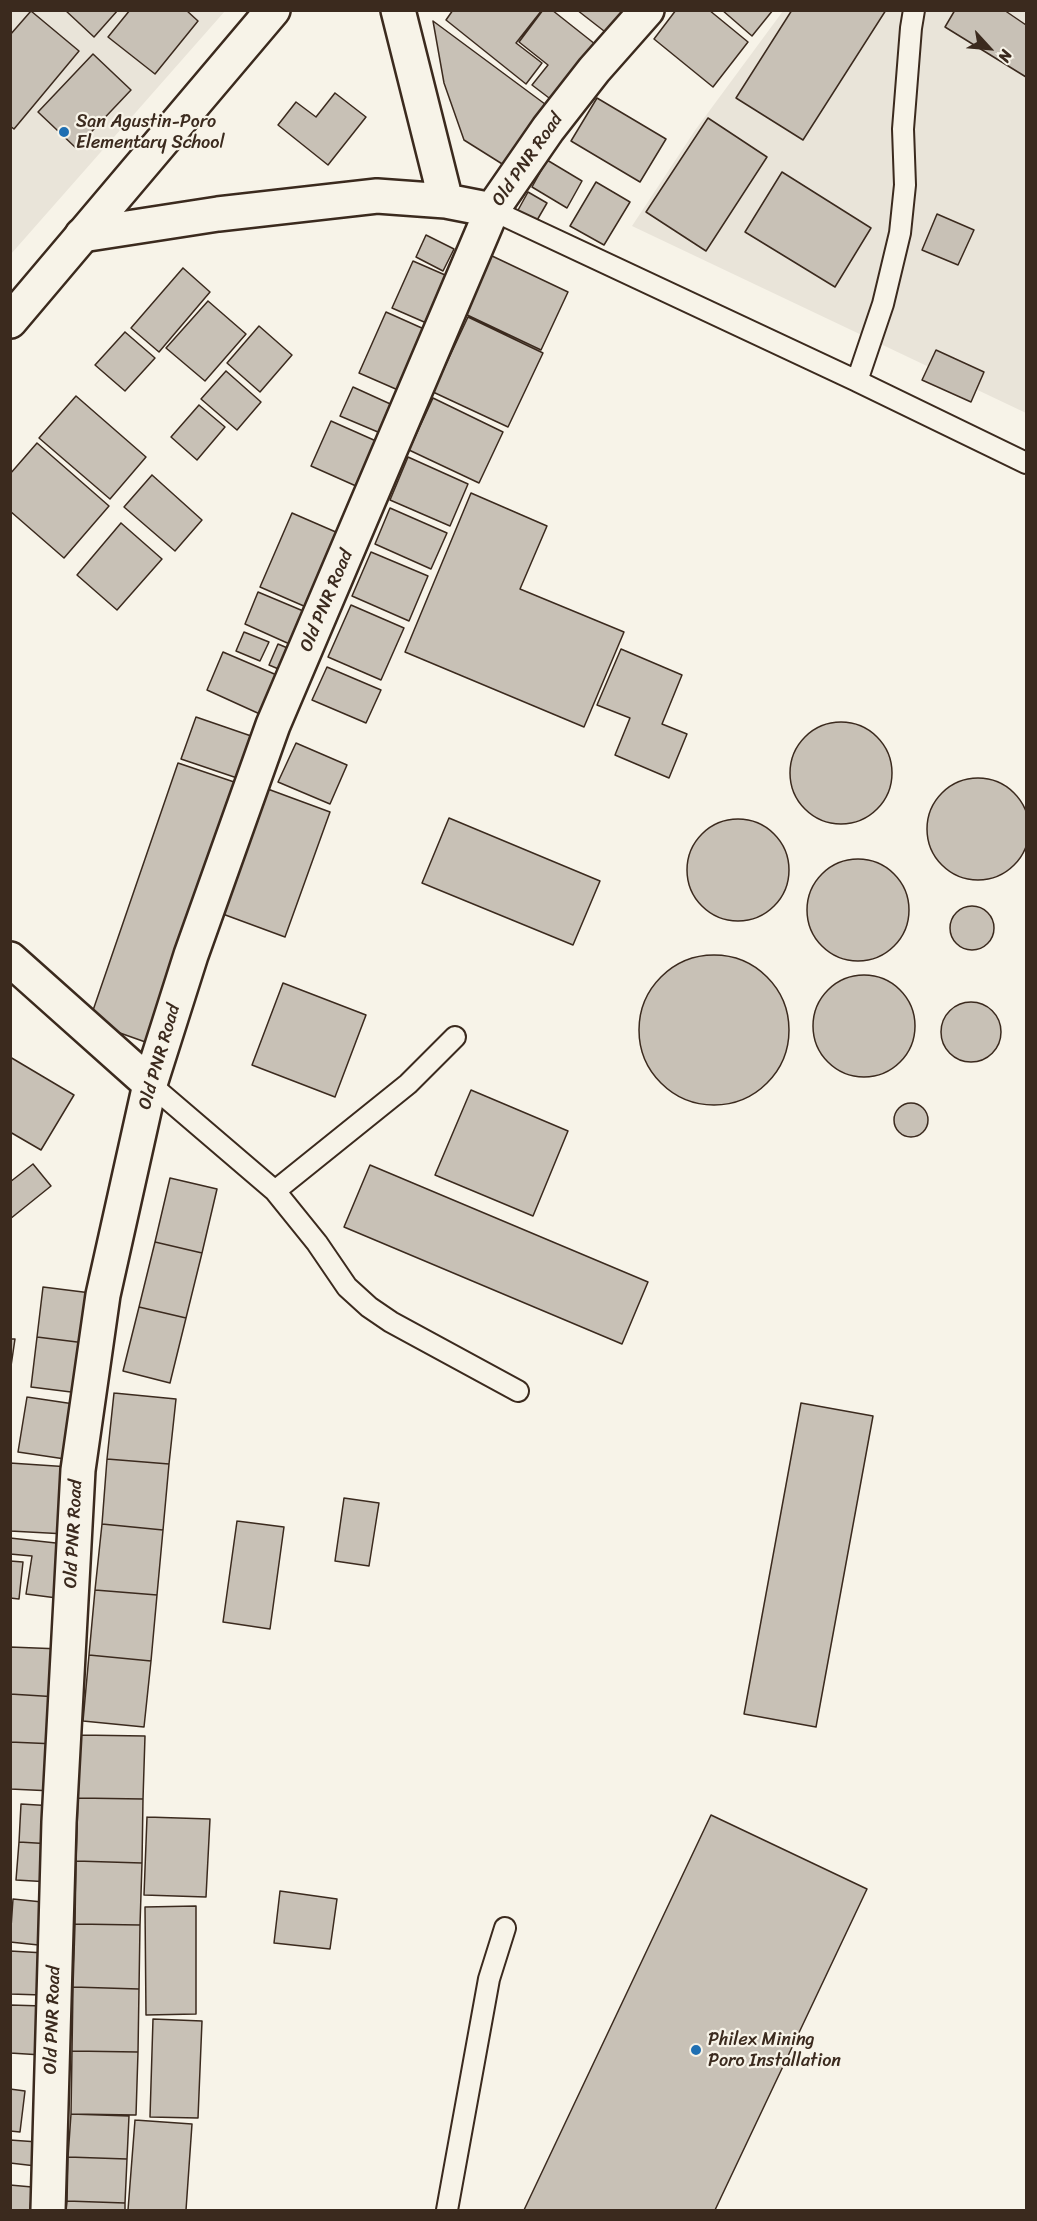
<!DOCTYPE html>
<style>
body{margin:0}
#map{position:relative;width:1037px;height:2221px;overflow:hidden;background:#f7f3e8;font-family:Sriracha,sans-serif}
canvas{display:block}
.frame{position:absolute;inset:0;border:12px solid #3b2a1e;pointer-events:none}
.north{position:absolute;left:959px;top:18px;width:60px;height:60px;-webkit-text-stroke:4px #f7f3e8;paint-order:stroke;rotate:116deg;font-size:16px;font-weight:700;line-height:24px;text-align:center;color:#3b2a1e}
.north::after{content:'';display:block;margin:auto;width:21px;height:27px;background:#3b2a1e;clip-path:polygon(50% 0,100% 100%,50% 72%,0 100%)}
</style>
<div id="map">
<canvas width="1037" height="2221"></canvas>
<div class="frame"></div>
<div class="north">N</div>
</div>
<script>
const g = document.querySelector('canvas').getContext('2d');
g.lineJoin = 'round';
function paint(path, color) { g.fillStyle = color; g.fill(path, 'evenodd'); }
const toPath = rows => new Path2D(rows.map(r => 'M' + r).join(''));
function strokePath(path, color, width, dash) { g.strokeStyle = color; g.lineWidth = width; g.lineCap = dash ? 'butt' : 'round'; g.setLineDash(dash || []); g.stroke(path); }
function drawText(font, color, halo, rows, align = 'center') {
  g.font = font + ' Sriracha,sans-serif'; g.lineWidth = 4.5; g.setLineDash([]); g.textBaseline = 'middle'; g.strokeStyle = halo; g.fillStyle = color; for (const [text, x, y, turn = 0] of rows) {
    g.save(); g.translate(x, y); g.rotate((+turn || 0) * Math.PI / 180); g.textAlign = isNaN(turn) ? turn : align; if (halo) g.strokeText(text, 0, 0); g.fillText(text, 0, 0); g.restore();
  }
}
paint(toPath([
 [11,11,225,11,11,254],
 [783,11,1026,11,1026,413,632,226,696,129]
]), '#e9e4d9');
const building = toPath([
 [65,10,118,10,94,37,65,10],
 [130,10,186,10,198,21,155,74,108,37,130,10],
 [453,10,542,10,516,43,542,63,526,84,446,20,453,10],
 [543,10,552,10,600,48,557,104,532,85,548,65,519,42,543,10],
 [577,10,634,10,613,38,577,10],
 [676,10,709,10,748,42,713,87,654,39,676,10],
 [722,10,773,10,752,36,722,10],
 [792,10,886,10,803,140,736,98,792,10],
 [955,10,1004,10,1026,25,1026,77,945,27,955,10],
 [31,11,79,51,14,129,10,126,10,35,31,11],
 [433,21,553,110,515,172,464,140,444,83,433,21],
 [93,54,131,90,76,148,38,112,93,54],
 [335,93,366,117,328,165,278,125,296,102,316,117,335,93],
 [597,98,666,139,640,182,571,141,597,98],
 [708,118,767,157,706,251,646,212,708,118],
 [547,160,582,181,567,208,532,187,547,160],
 [782,172,871,228,835,287,745,232,782,172],
 [596,182,630,202,604,245,570,226,596,182],
 [528,192,547,203,536,222,517,212,528,192],
 [937,214,974,230,958,265,922,250,937,214],
 [426,235,454,249,443,271,416,257,426,235],
 [490,255,568,292,541,350,463,313,490,255],
 [413,261,452,278,431,325,392,308,413,261],
 [183,268,210,292,159,352,131,328,183,268],
 [208,301,246,334,205,381,166,348,208,301],
 [386,312,424,329,398,390,359,373,386,312],
 [468,317,543,353,508,427,433,392,468,317],
 [259,326,292,355,260,392,227,363,259,326],
 [125,332,155,358,125,391,95,365,125,332],
 [936,350,984,372,971,402,922,380,936,350],
 [226,371,261,402,237,430,201,399,226,371],
 [353,387,397,407,385,435,340,416,353,387],
 [76,396,146,457,110,499,39,438,76,396],
 [433,398,503,432,479,483,409,450,433,398],
 [199,405,225,427,197,460,171,437,199,405],
 [331,421,385,445,365,490,311,466,331,421],
 [37,443,109,506,64,558,10,511,10,474,37,443],
 [408,457,468,484,450,526,390,500,408,457],
 [152,475,202,520,175,551,124,507,152,475],
 [471,493,547,526,520,589,624,632,584,727,405,652,471,493],
 [390,508,447,533,431,569,375,544,390,508],
 [292,513,345,536,313,610,260,587,292,513],
 [121,523,162,559,117,610,77,575,121,523],
 [371,552,428,576,409,621,352,596,371,552],
 [258,592,308,613,294,646,245,624,258,592],
 [351,605,404,628,381,680,328,657,351,605],
 [244,632,269,642,260,661,236,651,244,632],
 [278,644,297,652,288,673,269,665,278,644],
 [621,649,682,675,662,724,687,734,669,778,615,755,630,718,597,705,621,649],
 [223,652,279,676,262,715,207,690,223,652],
 [327,667,381,690,366,723,312,700,327,667],
 [196,717,257,738,243,780,181,759,196,717],
 '790 773a51 51 0 1 1 102 0a51 51 0 1 1-102 0Z',
 [296,743,347,765,330,804,278,782,296,743],
 [178,763,240,784,151,1044,89,1022,178,763],
 '927 829a51 51 0 1 1 102 0a51 51 0 1 1-102 0Z',
 [265,788,330,812,285,937,220,913,265,788],
 [449,818,600,881,573,945,422,883,449,818],
 '687 870a51 51 0 1 1 102 0a51 51 0 1 1-102 0Z',
 '807 910a51 51 0 1 1 102 0a51 51 0 1 1-102 0Z',
 '950 928a22 22 0 1 1 44 0a22 22 0 1 1-44 0Z',
 '639 1030a75 75 0 1 1 150 0a75 75 0 1 1-150 0Z',
 '813 1026a51 51 0 1 1 102 0a51 51 0 1 1-102 0Z',
 [283,983,366,1015,335,1097,252,1065,283,983],
 '941 1032a30 30 0 1 1 60 0a30 30 0 1 1-60 0Z',
 [10,1057,74,1095,41,1150,10,1132,10,1057],
 [471,1090,568,1131,533,1216,435,1175,471,1090],
 '894 1120a17 17 0 1 1 34 0a17 17 0 1 1-34 0Z',
 [33,1164,51,1186,10,1219,10,1182,33,1164],
 [370,1165,648,1282,622,1344,344,1227,370,1165],
 [170,1178,217,1189,202,1253,155,1242,170,1178],
 [155,1242,202,1253,186,1318,139,1307,155,1242],
 [43,1287,91,1293,85,1343,37,1337,43,1287],
 [139,1307,186,1318,170,1383,123,1371,139,1307],
 [37,1337,85,1343,79,1393,31,1387,37,1337],
 [10,1339,15,1339,11,1366,10,1366,10,1339],
 [114,1393,176,1399,169,1464,107,1459,114,1393],
 [27,1397,74,1404,65,1459,18,1452,27,1397],
 [801,1403,873,1416,816,1727,744,1714,801,1403],
 [107,1459,169,1464,163,1530,102,1524,107,1459],
 [10,1463,70,1467,66,1534,10,1531,10,1463],
 [344,1498,379,1503,369,1566,335,1561,344,1498],
 [237,1521,284,1527,270,1629,223,1622,237,1521],
 [102,1524,163,1530,157,1595,95,1590,102,1524],
 [10,1538,65,1544,57,1598,26,1594,32,1556,10,1554,10,1538],
 [10,1561,23,1562,19,1599,10,1598,10,1561],
 [95,1590,157,1595,151,1661,89,1655,95,1590],
 [10,1647,61,1649,58,1697,10,1694,10,1647],
 [89,1655,151,1661,144,1727,83,1721,89,1655],
 [10,1694,58,1697,56,1744,10,1742,10,1694],
 [79,1735,145,1736,143,1799,78,1798,79,1735],
 [10,1742,56,1744,53,1791,10,1789,10,1742],
 [78,1798,143,1799,142,1863,76,1861,78,1798],
 [21,1804,54,1806,52,1844,19,1842,21,1804],
 [711,1815,867,1889,715,2210,524,2210,711,1815],
 [147,1817,210,1819,206,1897,144,1895,147,1817],
 [19,1842,52,1844,50,1882,16,1880,19,1842],
 [76,1861,142,1863,140,1925,75,1924,76,1861],
 [280,1891,337,1899,330,1949,274,1943,280,1891],
 [13,1899,52,1903,48,1946,10,1942,13,1899],
 [196,1906,196,2014,146,2015,145,1907,196,1906],
 [75,1924,140,1925,139,1989,73,1987,75,1924],
 [10,1951,45,1953,42,1995,10,1994,10,1951],
 [73,1987,139,1989,138,2052,72,2051,73,1987],
 [10,2005,43,2006,42,2055,10,2053,10,2005],
 [153,2019,202,2021,198,2118,150,2117,153,2019],
 [72,2051,138,2052,136,2115,71,2114,72,2051],
 [10,2089,25,2091,20,2132,10,2131,10,2089],
 [71,2114,129,2116,127,2159,68,2157,71,2114],
 [135,2120,192,2124,186,2210,128,2210,135,2120],
 [10,2140,38,2142,36,2166,10,2163,10,2140],
 [68,2157,127,2159,125,2203,67,2201,68,2157],
 [10,2185,32,2187,30,2210,10,2210,10,2185],
 [67,2201,125,2203,125,2210,66,2210,67,2201]
]);
paint(building, '#c8c1b6');
strokePath(building, '#3b2a1e', 1.5);
const lane = toPath([
 [492,210,857,381,883,304,900,233,905,185,903,129,911,28,914,10],
 [857,381,1026,463],
 [150,1084,275,1191,317,1243,347,1287,369,1307,391,1322,518,1391],
 [275,1191,408,1084,455,1037],
 [447,2210,489,1979,505,1928]
]);
const street = toPath([
 [398,10,446,201],
 [82,235,218,214,377,196,446,201,492,210],
 [10,959,150,1084],
 [48,2210,59,1822,78,1470,103,1295,150,1084,191,955,273,725,492,210,548,129,594,70,647,10]
]);
const secondary = toPath([
 [10,321,273,10]
]);
strokePath(lane, '#3b2a1e', 24);
strokePath(street, '#3b2a1e', 38);
strokePath(secondary, '#3b2a1e', 38);
strokePath(lane, '#f7f3e8', 20);
strokePath(street, '#f7f3e8', 33);
strokePath(secondary, '#f7f3e8', 33);
for (const [x, y, r, color] of [
 [64,132,6,"#1f6fb2"],
 [696,2050,6,"#1f6fb2"]
]) { const dot = new Path2D(); dot.arc(x, y, r, 0, 2 * Math.PI); g.fillStyle = color; g.fill(dot); strokePath(dot, '#f7f3e8', 2); }
drawText('18px', '#3b2a1e', '#f7f3e8', [
 ["San Agustin-Poro",76,122],
 ["Elementary School",76,143],
 ["Philex Mining",708,2040],
 ["Poro Installation",708,2061]
], 'left');
drawText('18px', '#3b2a1e', '#f7f3e8', [
 ["Old PNR Road",528,160,-55],
 ["Old PNR Road",327,601,-67],
 ["Old PNR Road",160,1057,-74],
 ["Old PNR Road",74,1534,-87],
 ["Old PNR Road",53,2020,-88]
]);
</script>
